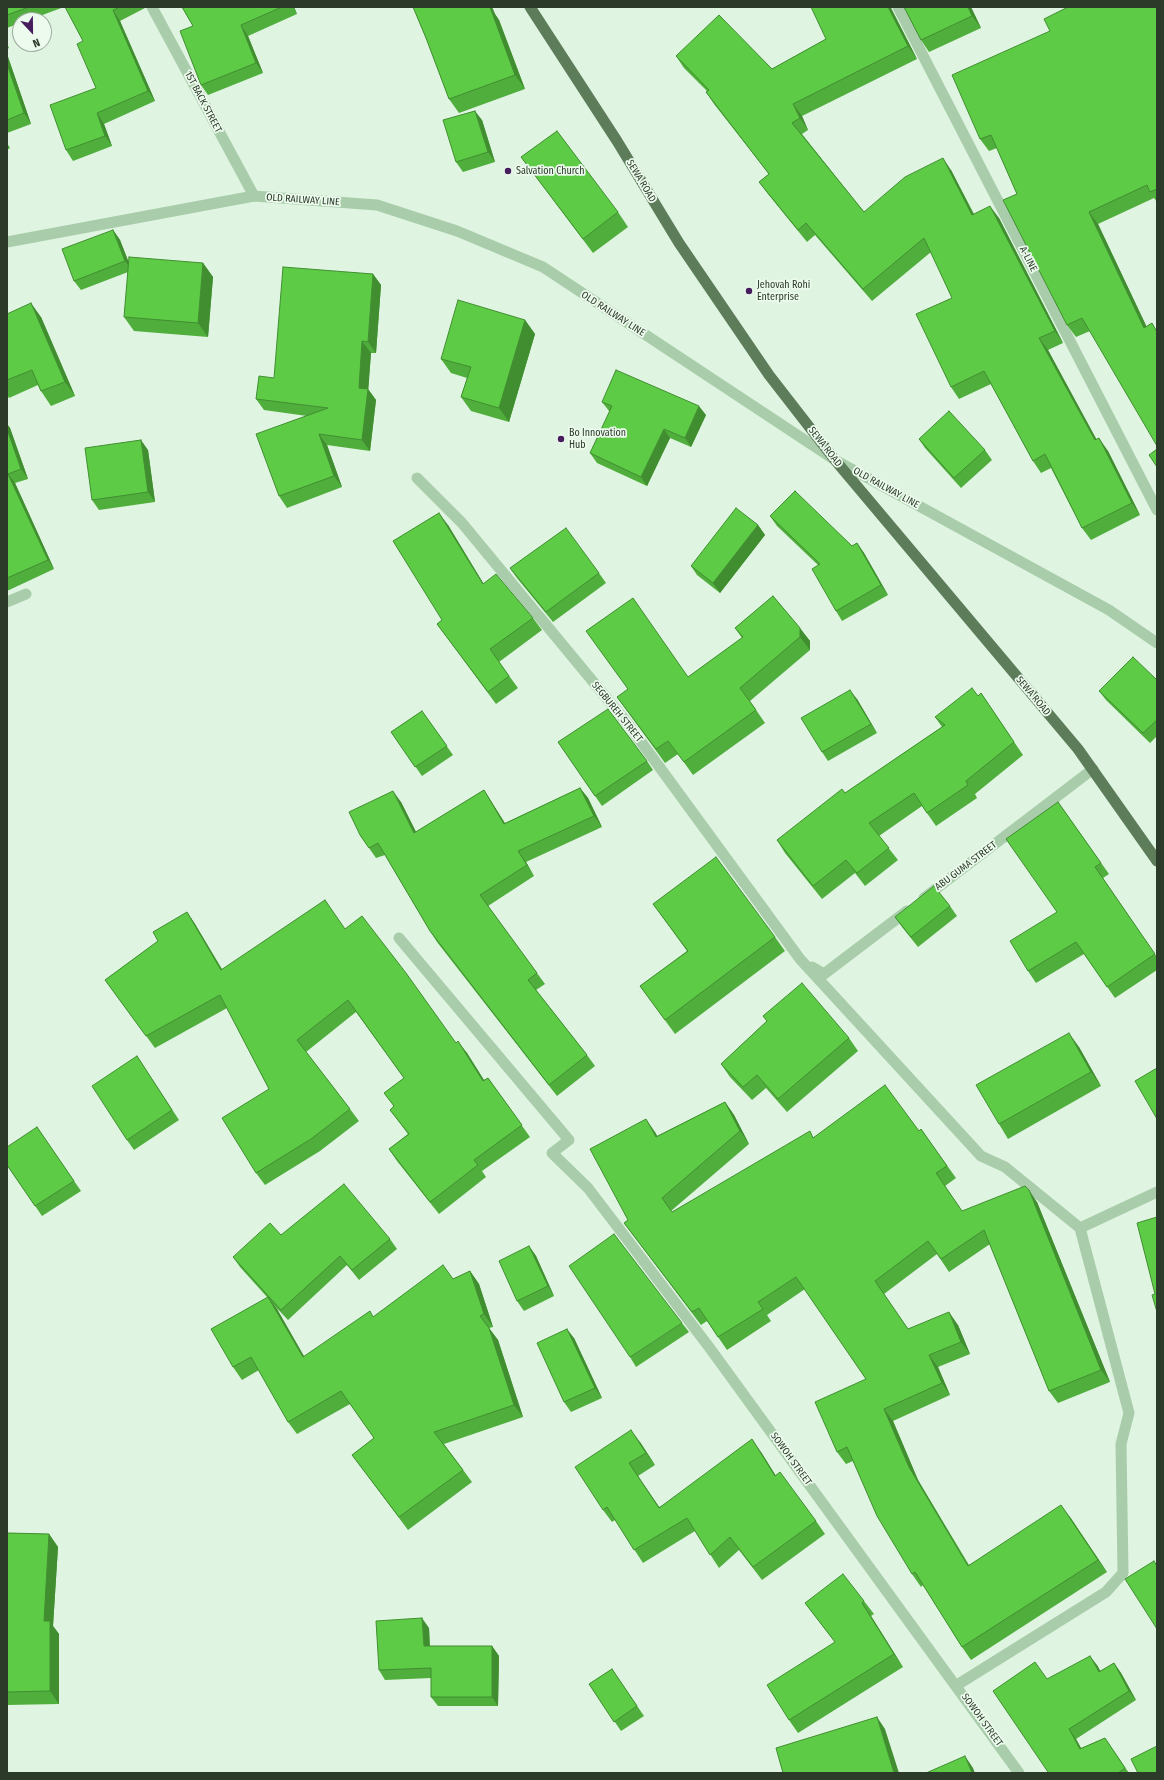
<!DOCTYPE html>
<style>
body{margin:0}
#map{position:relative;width:1164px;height:1780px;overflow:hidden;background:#dff4e1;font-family:"Fira Sans Condensed",sans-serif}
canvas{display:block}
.frame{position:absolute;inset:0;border:8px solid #2b3a29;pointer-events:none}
.north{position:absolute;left:12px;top:12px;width:40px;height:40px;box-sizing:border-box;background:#ecfbed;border:1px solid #9fae9f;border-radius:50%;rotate:158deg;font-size:11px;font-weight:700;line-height:16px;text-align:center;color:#2b3a29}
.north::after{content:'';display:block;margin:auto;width:14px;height:18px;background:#471d5e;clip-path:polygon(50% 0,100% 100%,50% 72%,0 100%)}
</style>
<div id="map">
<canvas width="1164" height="1780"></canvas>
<div class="frame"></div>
<div class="north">N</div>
</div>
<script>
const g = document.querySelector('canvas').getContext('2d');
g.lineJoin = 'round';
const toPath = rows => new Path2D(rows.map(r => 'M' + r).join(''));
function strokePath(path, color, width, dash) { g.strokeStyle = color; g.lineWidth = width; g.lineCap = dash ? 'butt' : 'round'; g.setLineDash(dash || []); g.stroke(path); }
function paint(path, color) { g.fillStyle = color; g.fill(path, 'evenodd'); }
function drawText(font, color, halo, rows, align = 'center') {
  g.font = font + ' "Fira Sans Condensed",sans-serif'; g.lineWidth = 3.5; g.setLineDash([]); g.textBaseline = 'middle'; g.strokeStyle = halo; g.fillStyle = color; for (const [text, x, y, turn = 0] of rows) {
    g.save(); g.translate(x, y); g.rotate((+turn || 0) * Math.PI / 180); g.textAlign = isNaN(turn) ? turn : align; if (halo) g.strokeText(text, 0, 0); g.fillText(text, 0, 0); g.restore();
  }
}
strokePath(toPath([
 [152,7,254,196],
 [898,7,1157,510],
 [417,478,462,523,628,724,800,959,981,1156,1005,1167,1080,1228,1157,1192],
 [7,602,26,594],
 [924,898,1093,769],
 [399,938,569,1140,552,1153,588,1188,709,1347,1019,1773],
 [812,967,824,974,907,911],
 [957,1685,1106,1592,1123,1573,1121,1444,1129,1413,1080,1228]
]), '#a9cdab', 11);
strokePath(toPath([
 [7,242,254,196,377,205,457,231,543,267,835,460,1109,610,1157,643]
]), '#a9cdab', 11);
strokePath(toPath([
 [530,7,617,141,679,243,769,375,835,460,1078,749,1157,861]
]), '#5d7c5a', 11);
paint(toPath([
 [7,7,64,7,29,20,20,20,20,23,7,28],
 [65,7,146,7,145,8,120,21,155,101,104,124,112,146,73,161,66,150,96,88,83,41],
 [182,7,294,7,297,14,248,36,263,73,208,95,201,85,193,26],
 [413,7,492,7,495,14,499,20,525,89,459,113,449,99,426,38],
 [904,7,971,7,981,28,929,52,921,40],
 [1157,7,1157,202,1154,198,1098,224,1146,326,1157,331,1090,331,1076,337,1067,325,1017,194,997,148,989,151,980,139,1050,31],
 [892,10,917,59,802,116,808,130,802,134,864,212,951,170,974,214,999,218,1063,343,1048,350,1096,440,1108,451,1140,515,1091,540,1082,528,1051,468,1041,473,1033,461,991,384,959,399,951,387,952,298,931,252,872,301,815,235,807,242,768,194,759,182,769,174,714,104,706,92,707,91,684,68,676,56,772,69,826,39],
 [7,43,9,48,7,49],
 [7,54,31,124,7,133],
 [482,120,495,162,463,172,456,162],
 [7,143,10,148,7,150],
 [521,157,618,212,628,227,593,253],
 [113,230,120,240,129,263,203,263,213,277,208,337,134,331,124,317,128,272,81,290,74,281],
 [373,274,381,285,376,353,371,353,368,389,376,400,370,451,327,445,342,487,287,508,279,496,307,416,264,410,256,399,274,378],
 [7,314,41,317,75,396,51,406,41,391,38,385,9,398,7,395],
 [525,320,535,334,509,422,471,411,461,397,467,378,451,373,441,359],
 [602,402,706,415,691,447,670,438,647,486,597,463,590,453,610,412,609,411],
 [7,424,10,428,28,479,15,483,54,569,7,591],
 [919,439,985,450,992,460,961,488,925,448],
 [148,450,155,502,99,510,92,500],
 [770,516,852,546,857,543,864,553,888,595,842,621,836,611,818,565,777,526],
 [448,525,483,583,533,618,542,630,499,662,518,688,496,704,437,624,442,620],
 [758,525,765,535,720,593,697,575,691,566],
 [510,568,599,573,606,583,553,622,517,578],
 [773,596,810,641,810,650,750,701,765,723,693,775,678,754,665,763,617,697,628,690,688,677,742,638,735,628],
 [1157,680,1157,736,1150,743,1106,700,1099,691],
 [981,693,1023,755,975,794,977,798,936,826,922,806,879,836,898,860,865,886,855,873,822,899,785,853,777,840,845,793,942,727,935,717,978,696],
 [857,699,877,733,828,761,822,752],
 [422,711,453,755,422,776,391,732],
 [558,742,647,761,653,770,602,806],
 [580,788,588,798,602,827,526,862,534,876,488,906,545,984,536,990,587,1055,595,1066,557,1096,437,942,430,931,385,855,376,858,360,835,401,802,416,832,484,790,505,823],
 [1058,802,1109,874,1103,878,1157,957,1157,970,1115,998,1084,954,1036,983,1028,971,1057,912],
 [653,904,775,937,785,951,675,1034,640,986,687,951],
 [950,906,957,916,918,947,902,927,895,917],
 [187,912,195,924,222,969,345,929,456,1043,467,1053,484,1080,488,1078,530,1137,482,1171,486,1177,439,1214,397,1161,389,1149,408,1134,390,1110,394,1106,384,1093,404,1078,356,1012,306,1052,350,1109,359,1121,320,1151,265,1185,256,1173,269,1089,227,1008,155,1048,105,980,158,941],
 [763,1016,849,1038,858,1051,787,1112,766,1088,752,1100,730,1077,721,1064,767,1021],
 [1079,1047,1101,1086,1008,1139,999,1124],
 [137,1056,179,1120,134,1150,127,1140],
 [725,1102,734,1115,749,1144,671,1211,672,1212,814,1137,919,1131,921,1129,956,1178,945,1186,962,1211,1037,1202,1110,1382,1058,1403,1049,1391,990,1244,949,1272,937,1254,884,1294,908,1329,958,1325,970,1354,938,1367,950,1395,893,1421,918,1480,969,1565,1070,1517,1107,1572,971,1660,962,1647,923,1585,921,1587,912,1574,853,1461,846,1464,837,1452,866,1379,805,1289,767,1315,771,1321,727,1350,707,1321,701,1325,633,1235,624,1223,628,1220,655,1132,657,1136],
 [37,1127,81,1191,42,1216,7,1165],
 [281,1235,390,1239,397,1249,359,1280,347,1265,288,1320,271,1302,277,1309,304,1357,373,1317,470,1271,479,1284,493,1327,489,1328,498,1340,523,1417,444,1444,472,1482,408,1530,352,1455,374,1438,350,1404,297,1434,288,1422,259,1370,242,1380,233,1367,267,1297,240,1267,233,1257],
 [529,1246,536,1256,554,1296,524,1311,517,1301],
 [682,1323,689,1332,636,1367,630,1357],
 [574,1338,602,1398,571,1412,564,1402],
 [640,1442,655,1465,638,1476,659,1507,761,1452,776,1476,816,1521,825,1534,762,1580,739,1550,719,1568,695,1531,643,1563,615,1520,612,1522,603,1510],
 [7,1533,49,1534,58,1547,53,1626,59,1634,59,1704,7,1705],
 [864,1601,874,1614,871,1616,903,1667,798,1733,789,1720,835,1642,805,1603],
 [429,1628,430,1646,492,1646,499,1656,498,1706,438,1706,431,1697,431,1678,385,1680,379,1670],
 [1114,1663,1121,1673,1136,1700,1076,1739,1081,1748,1105,1738,1129,1773,1047,1773,1048,1772,1047,1679,1097,1665,1100,1671],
 [612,1669,644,1716,621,1731,589,1684]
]), '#50af3c');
paint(toPath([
 [293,7,294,7,297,14],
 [488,7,492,7,495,14,499,20,525,89,515,75],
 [888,7,891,7,892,10,917,59,908,46],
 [968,7,971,7,981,28,972,16],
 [113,10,120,21,155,101,148,91],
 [241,25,248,36,263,73,256,63],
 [7,54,31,124,24,113,7,64],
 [793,104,802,116,808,130,800,118],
 [475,111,482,120,495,162,488,152],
 [97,113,104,124,112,146,105,136],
 [943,158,951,170,980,227,972,215],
 [990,206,999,218,1063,343,1055,331],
 [1089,212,1098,224,1153,340,1144,328],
 [113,230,120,240,132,271,125,261],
 [203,263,213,277,208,337,198,323],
 [373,274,381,285,376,353,368,342],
 [31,303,41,317,75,396,65,382],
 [525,320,535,334,509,422,499,408],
 [1039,338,1048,350,1104,453,1095,440],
 [362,341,371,353,368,394,368,389,376,400,370,451,362,440,359,388],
 [699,406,706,415,691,447,685,438],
 [7,424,10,428,28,479,21,469,7,429],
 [664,429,670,438,647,486,641,477],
 [319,434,327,445,342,487,334,476],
 [1099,438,1108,451,1140,515,1132,503],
 [141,440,148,450,155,502,148,492],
 [8,474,15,483,54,569,48,560],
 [439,513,448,525,491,596,483,584],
 [758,525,765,535,720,593,713,583],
 [857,543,864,553,888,595,881,585],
 [800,628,810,641,810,650,800,637],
 [850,690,857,699,877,733,871,724],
 [580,788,588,798,602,827,594,816],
 [484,790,491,801,512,835,504,824],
 [393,791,401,802,422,844,414,833],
 [518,851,526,862,534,876,527,865],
 [187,912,195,924,229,982,221,970],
 [1069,1033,1079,1047,1101,1086,1091,1072],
 [458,1041,467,1053,492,1093,483,1081],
 [725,1102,734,1115,749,1144,740,1131],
 [646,1119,655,1132,664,1149,656,1137],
 [1029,1190,1037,1202,1110,1382,1101,1370],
 [529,1246,536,1256,554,1296,548,1286],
 [470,1271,479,1284,493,1327,484,1314],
 [268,1297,277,1309,312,1370,303,1357],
 [949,1312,958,1325,970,1354,961,1342],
 [489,1328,498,1340,523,1417,514,1405],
 [567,1329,574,1338,602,1398,595,1388],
 [929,1355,938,1367,950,1395,942,1383],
 [884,1409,893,1421,918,1480,976,1579,968,1566,909,1467],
 [631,1430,640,1442,655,1465,646,1453],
 [752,1439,761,1452,784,1489,775,1476],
 [629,1463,638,1476,668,1520,659,1508],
 [1061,1505,1070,1517,1107,1572,1098,1560],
 [49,1534,58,1547,53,1626,59,1634,59,1704,50,1691,44,1621],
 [862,1603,871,1616,903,1667,894,1654],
 [422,1618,429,1628,430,1656,424,1646],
 [492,1646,499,1656,498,1706,492,1697],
 [1090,1656,1097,1665,1106,1681,1099,1672],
 [1114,1663,1121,1673,1136,1700,1129,1691],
 [877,1717,885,1729,899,1773,894,1773],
 [1069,1729,1076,1739,1087,1759,1080,1749],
 [965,1756,973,1768,975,1773,972,1773]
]), '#418e31');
const building = toPath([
 [7,7,29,7,7,15,7,7],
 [65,7,120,7,113,10,148,91,97,113,105,136,66,150,50,105,96,88,77,44,83,41,65,7],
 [182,7,282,7,241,25,256,63,201,85,180,31,193,26,182,7],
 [413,7,490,7,515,75,449,99,426,38,413,7],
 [811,7,888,7,908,46,793,104,800,118,792,123,864,212,905,177,943,158,972,215,990,206,1055,331,1039,338,1095,440,1099,438,1132,503,1082,528,1045,454,1033,461,984,371,951,387,916,314,952,298,924,238,863,289,806,223,798,230,759,182,769,174,706,92,709,90,676,56,719,15,772,69,826,39,811,7],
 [904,7,968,7,972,16,921,40,904,7],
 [1068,7,1157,7,1157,189,1150,192,1147,185,1089,212,1144,328,1152,323,1157,332,1157,446,1082,318,1067,325,1003,200,1017,194,991,135,980,139,952,75,1050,31,1044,19,1068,7],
 [7,64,24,113,7,120,7,64],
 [475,111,488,152,456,162,443,120,475,111],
 [557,131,618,212,583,239,521,157,557,131],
 [113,230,125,261,74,281,62,249,113,230],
 [129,257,203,263,198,323,124,317,129,257],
 [283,267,373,274,368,342,362,341,359,388,368,389,362,440,319,434,334,476,279,496,256,434,328,408,256,399,259,376,274,378,283,267],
 [458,300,525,320,499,408,461,397,471,367,441,359,458,300],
 [31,303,65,382,41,391,32,370,7,380,7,314,31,303],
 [616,370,699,406,685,438,664,429,641,477,590,453,612,406,602,402,616,370],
 [949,411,985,450,954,478,919,439,949,411],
 [7,429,21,469,8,474,48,560,7,578,7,429],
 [141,440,148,492,92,500,85,448,141,440],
 [1157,449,1157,467,1149,455,1157,449],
 [795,491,852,546,857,543,881,585,836,611,812,569,820,564,770,516,795,491],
 [736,508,758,525,713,583,691,566,736,508],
 [439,513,483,584,496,574,533,618,490,649,509,676,488,692,437,624,442,620,393,541,439,513],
 [566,528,599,573,546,612,510,568,566,528],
 [773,596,800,628,800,637,740,688,756,710,684,762,668,741,656,749,617,697,628,689,586,631,633,598,688,677,743,637,735,628,773,596],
 [1133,657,1157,680,1157,720,1143,733,1099,691,1133,657],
 [972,688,978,696,981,693,1014,742,966,781,968,785,927,813,914,793,869,823,889,848,857,873,846,860,813,886,777,840,842,789,845,793,945,725,935,717,972,688],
 [850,690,871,724,822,752,801,718,850,690],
 [608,709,647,761,595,796,558,742,608,709],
 [422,711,447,746,415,767,391,732,422,711],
 [580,788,594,816,518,851,527,865,480,895,537,973,528,980,587,1055,549,1085,430,931,378,843,369,848,360,835,349,812,393,791,414,833,484,790,504,824,580,788],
 [1058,802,1101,863,1095,867,1155,954,1107,987,1076,942,1028,971,1010,941,1057,912,1006,839,1058,802],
 [716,857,775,937,665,1020,640,986,688,951,653,904,716,857],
 [934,886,950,906,911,937,895,917,934,886],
 [325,900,345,929,362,916,406,973,456,1043,458,1041,483,1081,488,1078,522,1125,474,1160,478,1165,430,1202,389,1149,409,1134,390,1110,394,1106,384,1093,404,1078,348,1000,297,1040,350,1109,311,1139,256,1173,222,1118,269,1089,220,995,146,1036,105,980,158,941,153,932,187,912,221,970,325,900],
 [802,983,849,1038,778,1099,757,1075,743,1087,721,1064,767,1021,763,1016,802,983],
 [1069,1033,1091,1072,999,1124,976,1085,1069,1033],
 [137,1056,172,1110,127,1140,92,1086,137,1056],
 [1157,1068,1157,1119,1135,1081,1157,1068],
 [885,1085,919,1131,921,1129,947,1166,936,1173,962,1211,1025,1186,1029,1190,1101,1370,1049,1391,984,1230,941,1259,928,1241,875,1281,908,1329,949,1312,961,1342,929,1355,942,1383,884,1409,909,1467,968,1566,1061,1505,1098,1560,962,1647,915,1572,912,1574,877,1516,847,1447,837,1452,815,1402,866,1379,796,1277,758,1302,763,1309,718,1337,699,1308,692,1312,624,1223,628,1220,590,1149,646,1119,656,1137,725,1102,740,1131,662,1198,672,1212,810,1131,813,1138,885,1085],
 [37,1127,74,1181,35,1206,7,1165,7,1147,37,1127],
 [344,1184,390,1239,352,1270,340,1256,281,1310,233,1257,270,1223,281,1235,344,1184],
 [1157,1217,1157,1312,1152,1295,1155,1294,1137,1223,1157,1217],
 [614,1234,682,1323,630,1357,569,1266,614,1234],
 [529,1246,548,1286,517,1301,499,1261,529,1246],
 [443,1265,453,1279,470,1271,484,1314,480,1316,489,1328,514,1405,434,1432,463,1470,399,1517,352,1455,374,1438,341,1391,288,1422,251,1357,233,1367,211,1329,268,1297,303,1357,370,1311,373,1317,443,1265],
 [567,1329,595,1388,564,1402,537,1343,567,1329],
 [631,1430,646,1453,629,1463,659,1508,752,1439,775,1476,780,1472,816,1521,753,1567,730,1537,710,1555,687,1518,634,1550,607,1507,603,1510,575,1467,631,1430],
 [7,1533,49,1534,44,1621,50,1621,50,1691,7,1692,7,1533],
 [1154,1561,1157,1566,1157,1629,1125,1579,1154,1561],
 [843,1574,864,1601,862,1603,894,1654,789,1720,767,1685,835,1642,805,1603,843,1574],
 [422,1618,424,1646,492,1646,492,1697,431,1697,431,1668,379,1670,376,1621,422,1618],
 [1090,1656,1099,1672,1114,1663,1129,1691,1069,1729,1080,1749,1105,1738,1125,1768,1118,1773,1047,1773,1048,1772,993,1691,1035,1662,1047,1679,1090,1656],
 [612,1669,637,1706,614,1722,589,1684,612,1669],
 [877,1717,894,1773,783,1773,776,1748,877,1717],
 [1157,1746,1157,1773,1138,1773,1131,1759,1157,1746],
 [965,1756,972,1773,926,1773,965,1756]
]);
paint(building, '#5dcb46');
strokePath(building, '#418e31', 1);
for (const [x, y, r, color] of [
 [508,171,4,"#471d5e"],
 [749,291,4,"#471d5e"],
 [561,439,4,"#471d5e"]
]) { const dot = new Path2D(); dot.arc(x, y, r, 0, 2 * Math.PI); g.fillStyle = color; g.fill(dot); strokePath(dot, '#ecfbed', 1.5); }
drawText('10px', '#2b3a29', '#ecfbed', [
 ["1ST BACK STREET",203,102,62],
 ["SEWA ROAD",641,181,59],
 ["OLD RAILWAY LINE",303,200,4],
 ["A-LINE",1028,259,63],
 ["OLD RAILWAY LINE",613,314,33],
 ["SEWA ROAD",825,447,52],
 ["OLD RAILWAY LINE",886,488,29],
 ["SEWA ROAD",1033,696,50],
 ["SEGBUREH STREET",617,712,51],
 ["ABU GUMA STREET",966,866,-37],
 ["SOWOH STREET",791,1459,54],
 ["SOWOH STREET",982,1720,54]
]);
drawText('10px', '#2b3a29', '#ecfbed', [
 ["Salvation Church",516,171],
 ["Jehovah Rohi",757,285],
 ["Enterprise",757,297],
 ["Bo Innovation",569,433],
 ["Hub",569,445]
], 'left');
</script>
